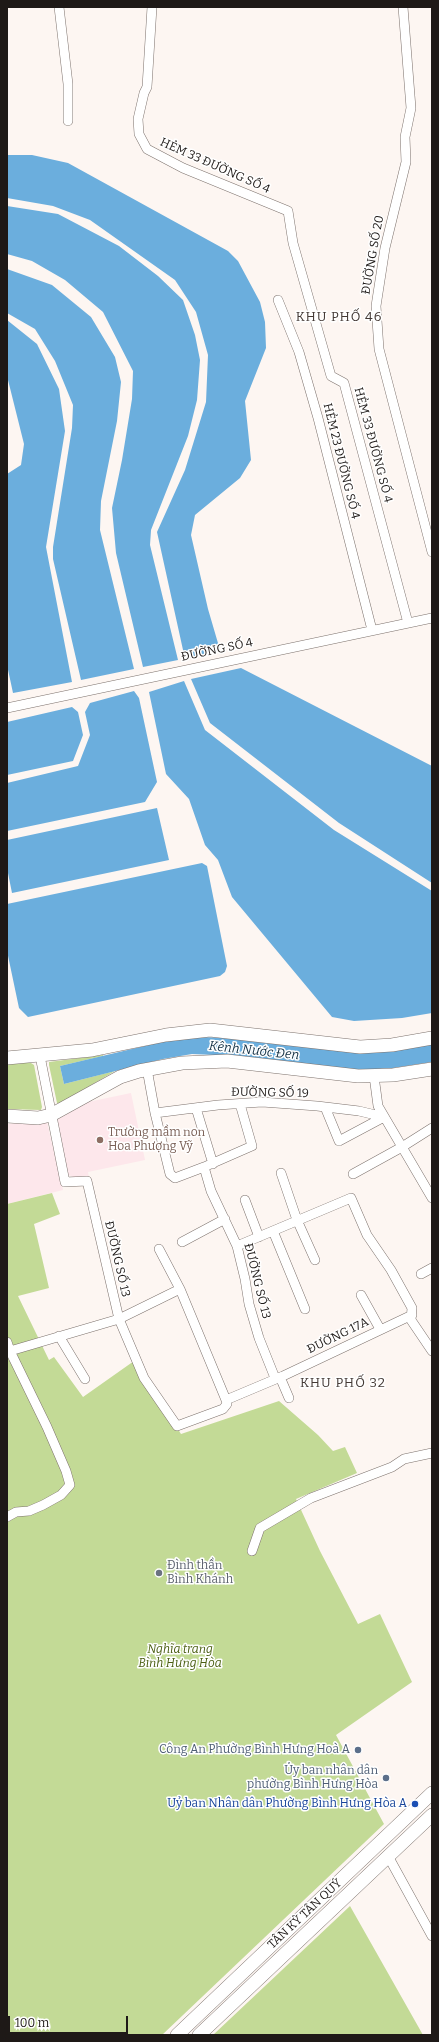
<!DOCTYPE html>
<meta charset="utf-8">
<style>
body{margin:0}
#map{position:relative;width:439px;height:2042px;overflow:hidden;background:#fdf6f2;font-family:Bitter,serif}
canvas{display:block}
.frame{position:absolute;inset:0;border:8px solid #1e1917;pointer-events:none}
.scale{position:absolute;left:8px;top:2016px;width:120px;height:18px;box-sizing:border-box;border:2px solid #1e1917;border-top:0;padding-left:5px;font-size:12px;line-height:14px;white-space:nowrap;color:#1e1917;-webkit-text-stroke:3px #fff;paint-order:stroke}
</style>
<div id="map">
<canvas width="439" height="2042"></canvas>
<div class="frame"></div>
<div class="scale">100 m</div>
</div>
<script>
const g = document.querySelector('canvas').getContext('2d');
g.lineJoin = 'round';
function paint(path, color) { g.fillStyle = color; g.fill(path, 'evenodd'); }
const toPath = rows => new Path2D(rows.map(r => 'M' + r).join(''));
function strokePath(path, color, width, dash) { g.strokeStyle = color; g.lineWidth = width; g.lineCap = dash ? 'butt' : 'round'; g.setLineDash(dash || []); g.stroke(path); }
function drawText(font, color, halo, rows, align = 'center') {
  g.font = font + ' Bitter,serif'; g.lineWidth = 3; g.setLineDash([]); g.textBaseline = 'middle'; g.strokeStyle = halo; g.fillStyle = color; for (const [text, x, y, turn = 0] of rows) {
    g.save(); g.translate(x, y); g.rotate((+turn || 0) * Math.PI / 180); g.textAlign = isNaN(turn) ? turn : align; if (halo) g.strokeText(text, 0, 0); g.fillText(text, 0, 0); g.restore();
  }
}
paint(toPath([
 [131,1093,145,1160,88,1172,89,1178,76,1178,68,1175,55,1121,88,1102],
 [47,1122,63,1190,7,1204,7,1124]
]), '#fde7eb');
paint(toPath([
 [103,1055,103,1056,60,1066,64,1084,115,1071,61,1103,57,1103,49,1065,49,1062],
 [7,1063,31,1063,34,1065,42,1107,41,1110,7,1109],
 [52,1193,60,1214,34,1224,49,1288,18,1296,49,1360,54,1357,83,1397,134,1361,181,1434,279,1401,318,1435,333,1451,345,1447,357,1473,296,1499,320,1551,358,1624,380,1614,412,1682,336,1735,384,1824,162,2035,7,2035,7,1204],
 [350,1906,423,2035,213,2035]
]), '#c3da96');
paint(toPath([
 [7,155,32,155,68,163,228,251,238,261,260,302,265,322,266,348,245,401,251,460,240,478,195,515,191,535,208,609,220,650,185,659,157,532,185,470,206,402,208,355,196,312,175,280,90,220,53,206,7,198],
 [7,206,58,214,119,246,158,276,183,300,195,335,200,360,197,400,188,436,151,530,150,545,178,660,143,667,116,553,112,508,122,460,132,399,133,371,103,312,65,280,32,261,7,254],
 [7,269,52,285,91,317,115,357,121,382,117,421,101,501,100,530,134,669,81,680,53,559,53,547,72,428,73,405,55,361,35,329,7,313],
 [7,320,37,344,59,389,65,431,46,547,72,682,13,693,7,665,7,474,21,465,24,444,7,376],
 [241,668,432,766,432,883,339,823,210,723,191,679],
 [184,681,205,730,334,830,432,891,432,1013,402,1018,354,1021,332,1017,232,897,218,860,205,845,189,799,166,774,149,692],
 [134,691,139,698,157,782,145,802,7,831,7,783,78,766,90,735,85,712,90,703],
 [72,707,78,712,83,735,73,761,7,775,7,722],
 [157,808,169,860,12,893,7,868,7,840],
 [202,863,207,866,227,966,225,972,220,976,28,1017,19,1008,7,951,7,904],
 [197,1037,236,1038,358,1052,432,1044,432,1062,393,1068,366,1070,336,1068,237,1056,192,1054,163,1059,64,1084,60,1066,170,1040]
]), '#6baedd');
const street = toPath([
 [59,7,68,84,68,121],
 [152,7,147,87,144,93,138,119,139,134,147,149,183,168,288,211,293,243,331,376,344,383,408,623],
 [403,7,411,108,405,137,406,162,385,248,376,306,379,349,432,552],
 [278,300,299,352,318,418,372,630],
 [7,708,432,618],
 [147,1069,155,1113,170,1174,175,1178,204,1167,252,1146,240,1104],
 [374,1076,378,1106,432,1198],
 [325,1107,339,1141,384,1117],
 [196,1108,213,1164],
 [155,1113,218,1105,262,1102,317,1106,359,1111,384,1117],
 [204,1167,211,1191,237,1246,245,1279,249,1304,259,1338,275,1378],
 [281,1173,297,1220,315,1260],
 [353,1174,402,1147,432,1128],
 [245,1200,259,1237],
 [273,1231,305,1309],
 [182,1242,225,1219],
 [237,1246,351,1198,367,1235,391,1270,412,1308,411,1320,432,1351],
 [159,1249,180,1289,226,1400,283,1376,412,1315],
 [421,1274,432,1268],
 [180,1289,119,1319,144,1378,177,1426,223,1409,227,1404,226,1400],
 [361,1295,380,1329],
 [59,1336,85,1379],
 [7,1342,10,1351,47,1427,66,1471,70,1485,61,1495,43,1505,29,1511,16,1512,7,1517],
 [10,1351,119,1319,87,1181,65,1182,40,1056],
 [280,1377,289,1398],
 [252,1551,260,1528,311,1498,392,1467,404,1459,432,1453],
 [388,1856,432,1936]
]);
const secondary = toPath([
 [7,1058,92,1050,166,1035,210,1030,360,1047,392,1045,432,1038],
 [7,1116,38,1118,51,1115,120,1077,139,1071,182,1063,227,1061,358,1076,393,1075,432,1069],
 [177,2035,432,1793],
 [199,2035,432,1815]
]);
strokePath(street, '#7d726d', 10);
strokePath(secondary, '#7d726d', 14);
strokePath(street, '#fff', 9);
strokePath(secondary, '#fff', 13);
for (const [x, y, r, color] of [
 [100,1140,4,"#8d6e63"],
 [159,1573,4,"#6b7280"],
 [358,1750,4,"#5c6f8a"],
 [386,1778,4,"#5c6f8a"],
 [415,1804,4,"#1a4fb4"]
]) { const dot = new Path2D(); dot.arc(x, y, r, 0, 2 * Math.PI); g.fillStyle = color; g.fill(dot); strokePath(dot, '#fff', 1.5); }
drawText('12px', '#1e1917', '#fff', [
 ["HẺM 33 ĐƯỜNG SỐ 4",215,166,24],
 ["ĐƯỜNG SỐ 20",373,255,-80],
 ["HẺM 33 ĐƯỜNG SỐ 4",373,445,75],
 ["HẺM 23 ĐƯỜNG SỐ 4",341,461,76],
 ["ĐƯỜNG SỐ 4",217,650,-12],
 ["ĐƯỜNG SỐ 19",270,1093,1],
 ["ĐƯỜNG SỐ 13",117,1259,77],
 ["ĐƯỜNG SỐ 13",257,1281,76],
 ["ĐƯỜNG 17A",338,1336,-26],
 ["TÂN KỲ TÂN QUÝ",305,1914,-43]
]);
drawText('12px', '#785e54', '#fff', [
 ["Trường mầm non",108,1133],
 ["Hoa Phượng Vỹ",108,1147]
], 'left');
drawText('12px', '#5b616d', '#fff', [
 ["Đình thần",167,1566],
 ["Bình Khánh",167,1580]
], 'left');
drawText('italic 12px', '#4a5e11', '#fff', [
 ["Nghĩa trang",180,1650],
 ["Bình Hưng Hòa",180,1664]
]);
drawText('12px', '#4e5e75', '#fff', [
 ["Công An Phường Bình Hưng Hoà A",350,1750],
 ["Ủy ban nhân dân",378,1771],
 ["phường Bình Hưng Hòa",378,1785]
], 'right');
drawText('12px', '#164399', '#fff', [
 ["Uỷ ban Nhân dân Phường Bình Hưng Hòa A",407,1804]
], 'right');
g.letterSpacing = '1px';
drawText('13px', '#433935', '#fff', [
 ["KHU PHỐ 46",339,317],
 ["KHU PHỐ 32",343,1383]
]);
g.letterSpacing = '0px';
drawText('italic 13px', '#112f43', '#fff', [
 ["Kênh Nước Đen",254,1051,6]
]);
</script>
